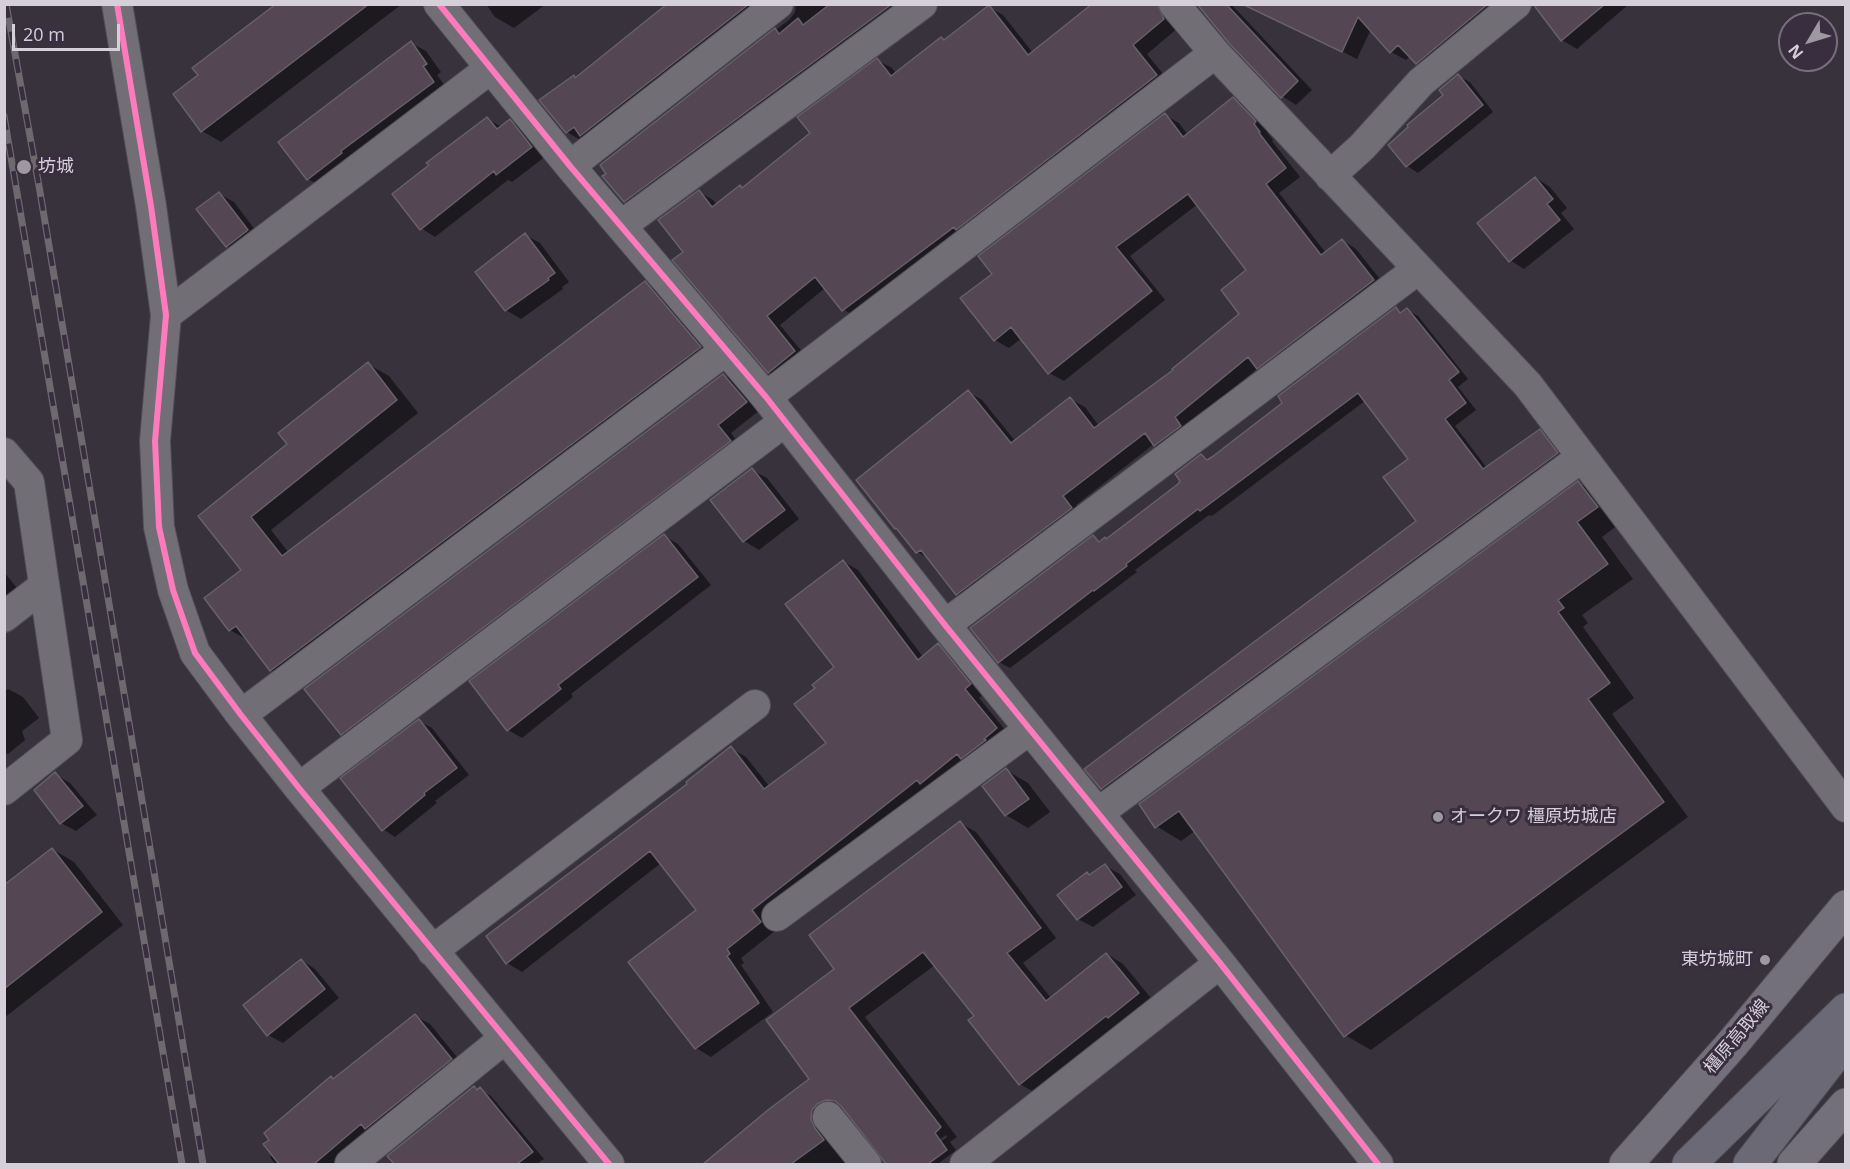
<!DOCTYPE html>
<meta charset="utf-8">
<style>
body{margin:0}
#map{position:relative;width:1850px;height:1169px;overflow:hidden;background:#37323b;font-family:"Open Sans",sans-serif}
canvas{display:block}
.frame{position:absolute;inset:0;border:6px solid #d5cfda;pointer-events:none}
.north{position:absolute;left:1778px;top:12px;width:60px;height:60px;box-sizing:border-box;background:#382e3f;border:2px solid #776e7d;border-radius:50%;rotate:232deg;font-size:16px;font-weight:700;line-height:24px;text-align:center;color:#d5cfda}
.north::after{content:'';display:block;margin:auto;width:21px;height:27px;background:#9e98a2;clip-path:polygon(50% 0,100% 100%,50% 72%,0 100%)}
.scale{position:absolute;left:12px;top:24px;width:108px;height:27px;box-sizing:border-box;border:3px solid #d5cfda;border-top:0;padding-left:8px;font-size:18px;line-height:21px;white-space:nowrap;color:#d5cfda;-webkit-text-stroke:4px #382e3f;paint-order:stroke}
</style>
<div id="map">
<canvas width="1850" height="1169"></canvas>
<div class="frame"></div>
<div class="north">N</div>
<div class="scale">20 m</div>
</div>
<script>
const g = document.querySelector('canvas').getContext('2d');
g.lineJoin = 'round';
function paint(path, color) { g.fillStyle = color; g.fill(path, 'evenodd'); }
const toPath = rows => new Path2D(rows.map(r => 'M' + r).join(''));
function strokePath(path, color, width, dash) { g.strokeStyle = color; g.lineWidth = width; g.lineCap = dash ? 'butt' : 'round'; g.setLineDash(dash || []); g.stroke(path); }
function drawText(font, color, halo, rows, align = 'center') {
  g.font = font + ' "Open Sans","Noto Sans JP",sans-serif'; g.lineWidth = 6; g.setLineDash([]); g.textBaseline = 'middle'; g.strokeStyle = halo; g.fillStyle = color; for (const [text, x, y, turn = 0] of rows) {
    g.save(); g.translate(x, y); g.rotate((+turn || 0) * Math.PI / 180); g.textAlign = isNaN(turn) ? turn : align; if (halo) g.strokeText(text, 0, 0); g.fillText(text, 0, 0); g.restore();
  }
}
paint(toPath([
 [279,4,402,4,221,142,202,131,200,76],
 [486,4,546,4,514,28,495,17],
 [674,4,781,4,585,143,567,132,574,77,576,79],
 [796,4,924,4,643,212,625,201,602,165,790,19,795,12],
 [1094,4,1173,4,1178,28,1147,54,1171,84,857,318,843,309,825,288,780,325,809,360,784,380,769,372,685,252,699,192,713,200,717,205,743,189,812,133,877,60,892,68,896,74,942,38,945,40,989,7,1003,15,1033,53],
 [1199,4,1231,4,1312,90,1296,105,1282,96],
 [1284,4,1514,4,1431,71,1417,63,1410,56,1406,60,1391,52,1371,29,1357,59,1277,19],
 [1537,4,1629,4,1577,49,1562,40],
 [411,43,426,51,441,72,437,75,448,90,323,187,308,179],
 [1458,76,1470,82,1493,112,1418,173,1407,166],
 [1233,99,1248,107,1269,130,1267,132,1273,140,1272,141,1300,177,1279,193,1326,253,1342,240,1356,249,1388,289,1272,376,1258,368,1188,426,1169,453,1154,444,1076,505,1085,516,971,602,957,594,930,559,917,552,896,528,968,392,982,400,1016,442,1070,399,1085,407,1099,426,1175,371,1241,314,1249,270,1198,204,1130,256,1165,300,1064,381,1049,373,1022,338,1009,348,995,340,994,274,1165,115,1179,123,1188,135],
 [487,119,502,127,510,121,525,129,546,156,512,182,508,180,435,237,421,228],
 [1536,178,1550,187,1567,208,1561,213,1574,229,1524,269,1510,260],
 [219,194,234,202,262,239,242,254,227,246],
 [525,235,540,243,569,282,562,287,563,289,521,319,506,310,477,272],
 [645,283,666,295,722,360,293,683,271,670,249,641,230,630,243,570,200,517,289,445,368,364,389,376,418,413,271,530,289,553],
 [1396,309,1403,313,1407,310,1418,316,1468,379,1458,387,1476,410,1455,426,1487,468,1540,431,1551,437,1568,460,1113,794,1102,788,1418,521,1410,459,1365,401,1212,516,1209,515,1135,570,1137,572,1010,668,999,662,1094,537,1102,542,1107,540,1179,485,1202,455,1210,460,1284,403],
 [724,375,737,383,760,410,731,433,743,449,355,741,342,734],
 [752,470,767,478,799,519,759,550,744,541],
 [1579,483,1604,498,1622,522,1602,537,1633,579,1582,615,1588,623,1583,627,1634,698,1612,714,1688,817,1371,1050,1345,1035,1195,831,1181,841,1156,826],
 [664,536,678,544,711,585,571,694,573,697,522,738,508,730,471,682],
 [843,561,858,570,923,657,938,645,953,654,985,693,979,698,1011,737,767,919,775,931,741,958,744,963,741,965,773,1012,711,1057,696,1048,699,910,661,863,522,972,507,963,689,784,731,748,746,757,770,787,828,743,817,688,836,667],
 [4,572,20,592,4,604],
 [8,689,23,697,39,718,22,731,25,740,8,754,4,753,4,691],
 [419,721,432,728,469,775,435,801,437,803,395,837,383,829],
 [1006,770,1028,783,1050,812,1028,828,1006,815,984,786],
 [55,774,70,783,97,815,76,831,61,823],
 [960,823,976,832,1056,938,1023,963,1051,998,1107,954,1123,964,1155,1003,1037,1094,1020,1084,970,1020,976,1016,935,965,865,1017,957,1137,950,1142,956,1150,938,1164,912,1164,947,1137,946,1135,907,1164,884,1164,884,1160,846,1109,842,1109,834,1112,852,1164,705,1164,769,1111,811,1080,836,969],
 [52,849,74,862,123,925,4,1018,4,887],
 [1105,866,1120,874,1136,895,1093,927,1078,919,1091,876],
 [301,960,315,969,339,998,283,1043,268,1035],
 [415,1016,430,1024,466,1068,338,1164,275,1164,270,1157,334,1080],
 [474,1087,491,1096,544,1159,539,1162,541,1164,396,1164,389,1156]
]), '#0007');
const building = toPath([
 [276,4,369,4,201,132,173,94,198,75,192,68,276,4],
 [667,4,749,4,580,136,574,127,566,133,539,100,574,75,575,78,667,4],
 [830,4,892,4,624,202,602,176,606,174,600,165,775,28,779,34,798,18,803,25,830,4],
 [1092,4,1157,4,1164,19,1133,45,1157,75,956,230,954,227,842,311,815,277,767,316,795,351,768,373,672,260,683,252,658,220,699,190,712,207,740,185,742,188,810,133,797,117,877,58,891,76,941,37,944,40,989,5,1028,55,1092,4],
 [1197,4,1226,4,1298,81,1281,98,1228,42,1197,4],
 [1242,4,1488,4,1416,64,1398,45,1390,53,1358,17,1342,52,1242,4],
 [1533,4,1605,4,1561,41,1533,4],
 [411,41,427,64,423,66,434,82,341,151,342,153,307,180,278,142,411,41],
 [1458,74,1483,105,1406,167,1388,145,1408,127,1407,125,1443,95,1439,90,1458,74],
 [1233,97,1256,121,1254,124,1260,132,1259,133,1286,168,1266,184,1321,255,1342,239,1374,280,1257,369,1248,357,1175,417,1181,426,1154,446,1145,433,1063,496,1072,508,956,595,921,550,916,553,896,528,895,529,856,480,968,390,1011,443,1070,397,1094,428,1173,370,1172,369,1239,314,1221,290,1246,270,1188,194,1116,247,1152,291,1048,374,1011,327,994,341,960,298,992,274,978,256,1165,113,1183,137,1233,97],
 [487,117,497,129,510,119,532,147,496,175,494,171,420,230,392,194,429,165,426,163,487,117],
 [1535,177,1553,199,1547,204,1560,220,1509,262,1477,223,1535,177],
 [219,192,248,230,226,247,196,209,219,192],
 [525,233,555,273,548,278,549,280,505,311,475,272,525,233],
 [645,281,701,347,270,671,236,626,229,631,204,598,241,570,198,516,287,444,278,433,368,362,397,400,251,517,282,556,645,281],
 [1396,307,1400,313,1407,308,1459,372,1449,380,1466,403,1445,419,1483,469,1540,429,1558,453,1101,789,1084,769,1416,521,1383,477,1408,459,1358,393,1200,511,1198,509,1126,564,1127,566,1094,591,1093,590,998,663,970,628,1093,535,1099,542,1105,537,1106,539,1178,484,1180,481,1175,474,1201,454,1207,460,1212,457,1282,403,1278,396,1396,307],
 [723,374,747,402,718,425,731,441,341,735,304,689,723,374],
 [752,468,785,510,743,542,710,500,752,468],
 [1578,481,1598,507,1577,522,1608,564,1558,600,1564,608,1558,612,1610,683,1588,699,1664,802,1344,1037,1179,811,1155,828,1139,804,1578,481],
 [664,534,698,577,558,685,561,689,507,731,469,681,664,534],
 [843,560,918,660,938,643,971,684,965,689,997,728,984,739,986,740,961,759,957,754,920,784,917,780,752,910,761,922,727,949,730,954,727,956,759,1003,695,1049,628,962,696,910,650,851,506,964,486,936,687,784,686,782,731,746,764,789,826,743,794,704,815,688,812,685,834,667,785,604,843,560],
 [419,719,457,768,424,793,425,795,382,831,340,778,419,719],
 [1006,768,1029,799,1005,816,982,786,1006,768],
 [55,772,83,806,60,824,34,790,55,772],
 [960,821,1041,928,1007,953,1046,1001,1106,953,1139,993,1108,1018,1106,1016,1019,1085,968,1020,974,1016,923,952,849,1008,941,1127,935,1133,947,1150,928,1164,886,1164,841,1106,835,1101,826,1100,817,1104,812,1110,811,1119,815,1128,824,1140,791,1164,703,1164,768,1110,809,1079,766,1020,834,969,809,935,960,821],
 [52,848,102,912,4,989,4,885,52,848],
 [1105,864,1122,887,1077,920,1057,895,1087,872,1089,875,1105,864],
 [301,959,325,989,267,1036,243,1005,301,959],
 [415,1014,452,1059,365,1129,361,1124,314,1164,279,1164,263,1144,269,1140,264,1133,331,1076,333,1079,415,1014],
 [474,1086,477,1090,480,1087,533,1152,517,1164,394,1164,387,1156,474,1086]
]);
paint(building, '#554653');
strokePath(building, '#676168', 1.5);
const street = toPath([
 [117,4,151,206,166,315,155,441,159,527,173,590,195,653,241,715,299,788,609,1164],
 [439,4,570,166,766,397,945,625,1220,963,1378,1164],
 [1174,4,1215,53,1528,385,1846,807],
 [570,166,778,4],
 [1330,176,1362,147,1421,82,1516,4],
 [622,225,922,4],
 [166,315,491,68],
 [766,397,1215,53],
 [4,453,29,482,67,740,4,790],
 [4,617,44,586],
 [945,625,1418,269],
 [241,715,726,350],
 [299,788,784,422],
 [1098,813,1582,457],
 [777,916,1030,729],
 [432,951,755,705],
 [828,1117,866,1164],
 [350,1164,505,1038],
 [965,1164,1220,963]
]);
const primary = toPath([
 [1626,1164,1733,1043,1846,907],
 [1794,1164,1846,1105]
]);
const highway = toPath([
 [1689,1164,1846,1010],
 [1750,1164,1846,1040]
]);
strokePath(street, '#524e57', 32);
strokePath(primary, '#524e57', 35);
strokePath(highway, '#524e57', 35);
strokePath(street, '#726e76', 30);
strokePath(primary, '#73707c', 33);
strokePath(highway, '#6c6976', 33);
const rail = toPath([
 [6,4,39,186,203,1164],
 [4,116,182,1164]
]);
strokePath(rail, '#6d696f', 7);
strokePath(rail, '#382e3f', 4.5, [14]);
strokePath(toPath([
 [117,4,151,206,166,315,155,441,159,527,173,590,195,653,241,715,299,788,609,1164],
 [439,4,570,166,766,397,945,625,1220,963,1378,1164]
]), '#fd7abc', 6);
for (const [x, y, r, color] of [
 [24,167,8,"#9e98a2"],
 [1438,817,6,"#9e98a2"],
 [1765,960,6,"#9e98a2"]
]) { const dot = new Path2D(); dot.arc(x, y, r, 0, 2 * Math.PI); g.fillStyle = color; g.fill(dot); strokePath(dot, '#382e3f', 2); }
drawText('18px', '#d5cfda', '#382e3f', [
 ["坊城",38,167],
 ["オークワ 橿原坊城店",1450,817],
 ["東坊城町",1753,960,"right"]
], 'left');
drawText('18px', '#d5cfda', '#382e3f', [
 ["橿原高取線",1737,1037,-50]
]);
</script>
